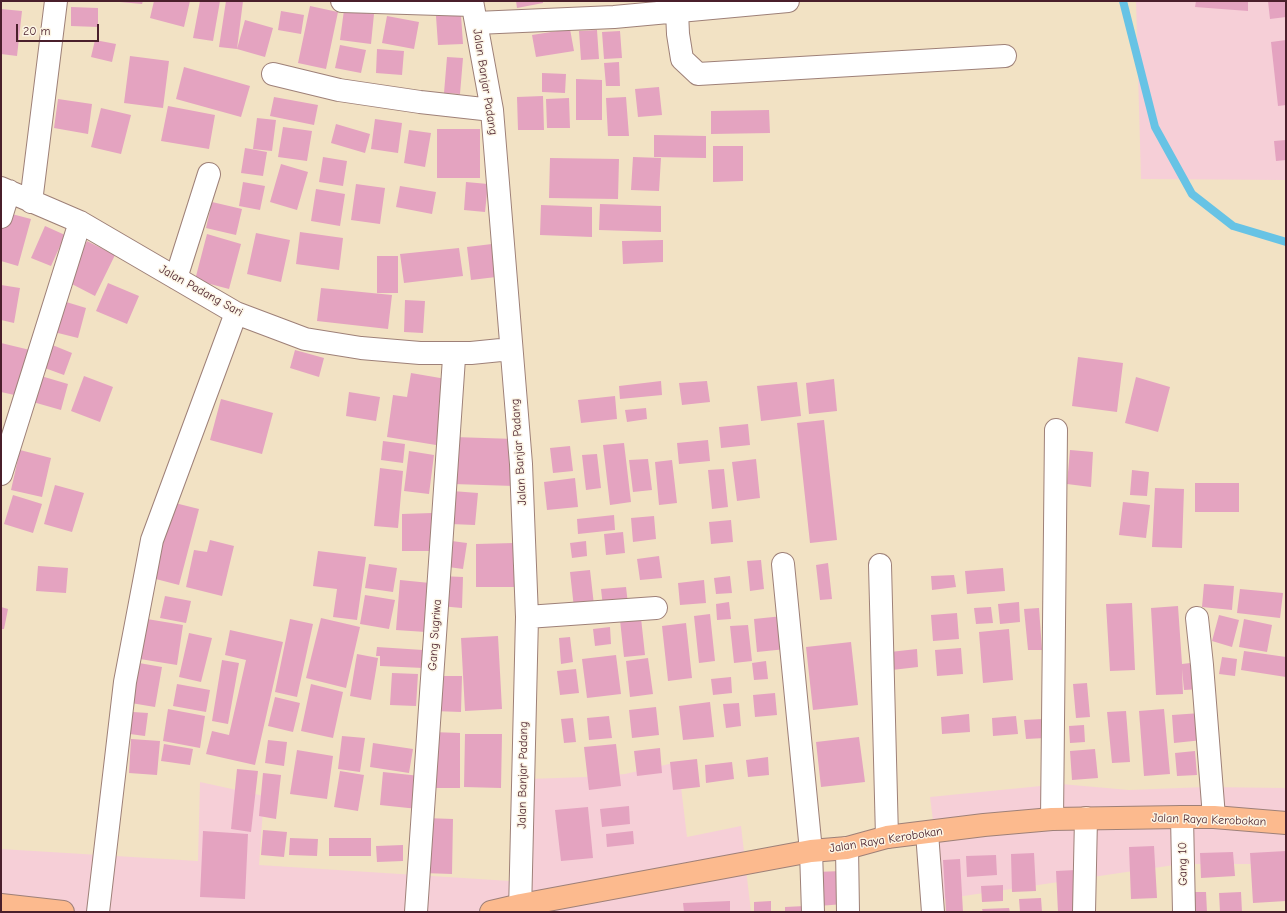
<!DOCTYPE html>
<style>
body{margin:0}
#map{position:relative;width:1287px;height:913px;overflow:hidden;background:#f2e2c4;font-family:"Comic Neue",sans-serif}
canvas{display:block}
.frame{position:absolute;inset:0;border:2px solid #4a1f2b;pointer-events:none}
.scale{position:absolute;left:16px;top:24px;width:83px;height:18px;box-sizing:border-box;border:2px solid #4a1f2b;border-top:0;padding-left:5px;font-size:12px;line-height:14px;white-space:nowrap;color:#4a1f2b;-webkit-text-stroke:3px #fcf5e5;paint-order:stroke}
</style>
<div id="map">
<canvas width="1287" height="913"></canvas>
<div class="frame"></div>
<div class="scale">20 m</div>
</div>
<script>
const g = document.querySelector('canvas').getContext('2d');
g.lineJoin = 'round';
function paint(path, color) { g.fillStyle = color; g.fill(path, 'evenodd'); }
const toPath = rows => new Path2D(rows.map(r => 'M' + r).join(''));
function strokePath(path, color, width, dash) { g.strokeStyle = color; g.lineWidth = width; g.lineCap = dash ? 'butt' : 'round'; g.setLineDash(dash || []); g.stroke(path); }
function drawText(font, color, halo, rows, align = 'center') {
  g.font = font + ' "Comic Neue",sans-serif'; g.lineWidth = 3; g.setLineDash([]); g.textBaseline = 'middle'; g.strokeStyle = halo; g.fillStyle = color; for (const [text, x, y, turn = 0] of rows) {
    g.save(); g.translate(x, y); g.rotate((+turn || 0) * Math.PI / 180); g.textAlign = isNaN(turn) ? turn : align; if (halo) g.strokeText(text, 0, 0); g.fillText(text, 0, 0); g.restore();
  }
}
paint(toPath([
 [1136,1,1286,1,1286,180,1141,179],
 [678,762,687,837,741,826,751,912,1,912,1,849,198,861,200,782,264,796,259,865,510,881,528,779,586,777,625,774],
 [1061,784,1129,790,1206,787,1286,788,1286,864,1181,864,943,899,930,797]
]), '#f6cfd7');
strokePath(toPath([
 [1123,1,1155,127,1192,194,1233,226,1286,242]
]), '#67c3e5', 8);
paint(toPath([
 [120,1,143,1,142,4,120,2],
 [154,1,190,1,184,27,150,18],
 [200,1,220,1,213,41,193,38],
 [226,1,243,1,237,49,245,20,273,28,265,57,237,49,219,47],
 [516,1,543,1,543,3,517,8],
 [1196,1,1248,1,1248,11,1195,7],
 [1268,1,1286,1,1286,17,1270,19],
 [310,6,338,12,326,69,298,63],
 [71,7,98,8,98,27,71,26],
 [1,9,22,11,17,56,1,54],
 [344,10,374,14,371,44,340,40],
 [281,11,304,15,301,34,278,30],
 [461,15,463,44,438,45,436,16],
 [387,16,419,22,414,49,382,43],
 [570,29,574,51,536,57,532,35],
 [597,30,599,59,581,60,579,31],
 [620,31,622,58,604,59,602,32],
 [95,40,116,44,112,62,91,57],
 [1286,40,1286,105,1278,106,1271,42],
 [340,45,366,50,361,73,335,68],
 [377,49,404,51,402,75,376,73],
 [130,56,169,61,163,108,124,103],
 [447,57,463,58,460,94,444,93],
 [619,62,620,86,606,86,604,63],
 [184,67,250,86,241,117,176,99],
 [542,73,566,74,565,93,542,92],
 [576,79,602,80,602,120,576,120],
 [659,87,662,115,638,117,635,89],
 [543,96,544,130,518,130,517,97],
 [274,97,318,105,314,125,270,116],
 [626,97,629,136,608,136,606,98],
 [569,98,570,128,547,128,546,99],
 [58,99,92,104,88,134,54,128],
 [168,106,215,115,209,149,161,141],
 [101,108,131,115,121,154,91,147],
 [769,110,770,133,711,134,711,111],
 [257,118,276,120,272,151,253,149],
 [375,119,402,123,398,153,371,149],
 [336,124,370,134,365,153,331,143],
 [283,127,312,131,307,161,278,157],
 [437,129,480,129,480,178,437,178],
 [409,130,431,133,425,167,404,163],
 [654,135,706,136,706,158,654,157],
 [1286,140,1286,160,1276,161,1274,141],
 [713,146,743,146,743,181,713,182],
 [245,148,267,152,263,176,241,173],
 [323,157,347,161,343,186,319,182],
 [633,157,661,158,659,191,631,190],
 [550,158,619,159,618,199,549,198],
 [281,164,308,172,297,210,270,202],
 [243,182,265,186,260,210,239,206],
 [466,182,488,184,485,212,464,210],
 [356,184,385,188,380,224,351,220],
 [400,186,436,192,432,214,396,207],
 [316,189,345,194,340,226,311,221],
 [212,202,242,209,236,235,206,228],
 [600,204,661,206,661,232,599,230],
 [541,205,592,207,592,237,540,235],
 [4,212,31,219,18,266,1,261,1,223],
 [45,226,65,235,51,266,31,258],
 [300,232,343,238,339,270,296,264],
 [256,233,290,240,281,282,247,274],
 [207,234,241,244,229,289,195,280],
 [663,240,663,262,623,264,622,241],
 [87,241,115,255,95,296,68,282],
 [492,244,496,277,471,280,467,247],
 [459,248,463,276,404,283,400,254],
 [377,256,398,256,398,293,377,293],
 [108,283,139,296,127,324,96,311],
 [1,285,20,288,14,323,1,320],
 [321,288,392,295,388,329,317,321],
 [405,300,425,301,423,333,404,332],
 [63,301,86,308,78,338,54,332],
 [1,343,30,350,19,396,1,392],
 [50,344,72,353,64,375,42,367],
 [295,350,324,358,319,377,290,368],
 [1078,357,1123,363,1117,412,1072,406],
 [411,373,446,379,436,445,387,437,393,395,407,397],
 [41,376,68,384,61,410,33,402],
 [84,376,113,387,100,422,71,411],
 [1136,377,1170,387,1158,432,1125,423],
 [834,379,837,411,809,414,806,383],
 [661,381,662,395,620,399,619,386],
 [707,381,710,402,682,405,679,383],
 [797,382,801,416,761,421,757,386],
 [349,392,380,397,376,421,346,416],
 [615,396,617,419,581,423,578,400],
 [221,399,273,413,262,454,210,440],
 [646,408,647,419,627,422,625,410],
 [824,420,837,540,810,543,797,423],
 [748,424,750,445,721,448,719,427],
 [454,437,515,439,514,486,453,484],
 [708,440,710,461,679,464,677,443],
 [383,441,405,444,403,463,381,460],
 [624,443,631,502,610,505,603,445],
 [570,446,573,471,553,473,550,448],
 [20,450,51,458,42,497,11,490],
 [1070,450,1093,452,1091,487,1067,484],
 [409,451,434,455,429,494,404,491],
 [597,454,601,488,586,490,582,455],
 [648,459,652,490,633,492,629,460],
 [756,459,760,498,737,501,732,462],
 [672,460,677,503,659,505,655,462],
 [380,468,403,471,398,528,374,526],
 [724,469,728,507,712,509,708,470],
 [1132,470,1149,472,1147,496,1130,495],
 [575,478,578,507,547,510,544,482],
 [1195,483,1239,483,1239,512,1195,512],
 [55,485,84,493,72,532,44,524],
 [1155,488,1184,489,1182,548,1152,547],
 [452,491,478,493,475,525,450,524],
 [13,495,42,504,33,533,4,524],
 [171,502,199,509,179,585,152,578],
 [1123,502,1150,505,1146,538,1119,535],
 [432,513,432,551,402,551,402,514],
 [614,515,615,530,578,534,577,519],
 [654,516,656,539,633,542,631,518],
 [731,520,733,542,711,544,709,522],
 [623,532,625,553,606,555,604,534],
 [210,540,234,546,222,596,186,587,194,550,207,552],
 [444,540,467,543,463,569,441,566],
 [586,541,587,556,572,558,570,543],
 [514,543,514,587,476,587,476,544],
 [318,551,366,557,357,620,333,617,337,589,313,586],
 [659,556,662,578,640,580,637,559],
 [761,560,764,589,750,591,747,561],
 [828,563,832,599,820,600,816,565],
 [369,564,397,568,393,592,365,588],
 [38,566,68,568,66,593,36,591],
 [1003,568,1005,591,967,594,965,571],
 [590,570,594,605,574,608,570,572],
 [954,575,956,587,932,590,931,576],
 [441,576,463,577,462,608,440,606],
 [730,576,732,593,716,594,714,578],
 [400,580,430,583,426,632,396,630],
 [704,580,706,603,680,605,678,583],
 [1204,584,1234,586,1232,610,1202,607],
 [626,587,628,604,603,607,601,589],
 [1240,589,1283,593,1280,618,1237,613],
 [365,595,395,600,389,629,360,624],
 [165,596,191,601,186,623,160,618],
 [729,602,731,619,717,620,716,604],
 [1019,602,1020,622,1000,624,998,604],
 [1132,603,1135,670,1110,671,1106,604],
 [1178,606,1182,664,1199,662,1201,689,1184,690,1182,669,1183,694,1156,695,1151,608],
 [1,607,8,609,4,629,1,629],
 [991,607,993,623,976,624,974,608],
 [1039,608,1042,650,1028,650,1024,609],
 [957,613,959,639,933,641,931,615],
 [710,614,715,661,699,663,694,616],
 [1219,615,1239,620,1232,647,1212,641],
 [783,616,786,649,757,652,754,619],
 [321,618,360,627,346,688,306,678],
 [641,618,645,655,624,657,620,620],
 [147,619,183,625,177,665,140,659],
 [290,619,313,624,297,697,275,692],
 [1244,619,1272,625,1267,652,1239,647],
 [686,623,692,678,668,681,662,626],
 [748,625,752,661,734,663,730,626],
 [610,627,611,644,595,646,593,629],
 [1009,629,1013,680,983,683,979,632],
 [230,630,283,642,255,765,206,754,212,731,229,735,246,660,225,655],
 [189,633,212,638,201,682,179,677],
 [498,636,502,709,465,711,461,638],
 [570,637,573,662,561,664,559,638],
 [851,642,858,705,813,710,806,647],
 [377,647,423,650,423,668,380,666,380,656,376,656],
 [961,648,963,674,937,676,935,650],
 [917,649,918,667,892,670,890,652],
 [1244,651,1286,657,1286,677,1241,670],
 [357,654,378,658,371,700,350,696],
 [616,655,621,694,587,698,582,659],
 [1222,657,1237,659,1235,676,1219,674],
 [648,658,653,694,630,697,626,661],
 [222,660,239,663,228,724,212,721],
 [766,661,768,679,754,680,752,663],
 [139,663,162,667,155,707,131,703],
 [576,669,579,693,560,695,557,671],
 [392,673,418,674,416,706,390,705],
 [435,676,462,676,461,712,434,711],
 [731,677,732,693,713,695,711,679],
 [1087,683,1090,717,1076,718,1073,684],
 [177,684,210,690,206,712,173,706],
 [311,684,343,692,333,738,301,731],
 [775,693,777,715,755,717,753,695],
 [275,697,300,703,293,732,268,726],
 [710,702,714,737,683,740,679,706],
 [739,703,741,726,726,728,723,704],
 [656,707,659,735,632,738,629,710],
 [168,709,205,716,200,748,163,741],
 [1164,709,1170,774,1144,776,1139,711],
 [1126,711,1130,762,1112,763,1107,712],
 [133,712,148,713,145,736,130,734],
 [1201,713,1203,740,1174,743,1172,715],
 [969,714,970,732,942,734,941,717],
 [609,716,612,738,589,740,587,718],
 [1016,716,1018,734,993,736,992,718],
 [573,718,576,742,564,743,561,719],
 [1043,719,1045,738,1026,739,1024,720],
 [1084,725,1085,742,1070,743,1069,726],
 [432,732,460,733,460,788,431,788],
 [465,734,502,734,501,788,464,787],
 [342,736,365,738,360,772,338,769],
 [859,737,865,782,821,787,816,742],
 [131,739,160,741,157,775,129,773],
 [268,740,287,742,284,766,265,763],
 [373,743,413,749,409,773,370,767],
 [164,744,193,749,190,765,161,761],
 [616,744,621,786,589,790,584,747],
 [660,748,662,773,637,776,634,751],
 [1095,749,1098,778,1072,780,1070,751],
 [297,750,333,756,327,799,290,794],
 [1195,751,1197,775,1177,776,1175,753],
 [768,757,769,775,748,777,746,760],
 [697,759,700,787,673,790,670,762],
 [732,762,734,779,706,783,705,765],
 [237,769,258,771,251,832,231,829],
 [340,771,364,775,358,811,334,807],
 [383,772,420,776,418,809,380,805],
 [263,773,281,775,276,819,259,816],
 [629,806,630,824,602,827,600,809],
 [588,807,593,858,561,861,555,810],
 [425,818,453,819,452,874,423,873],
 [263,830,287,832,284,857,261,855],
 [203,831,248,834,245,899,200,897],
 [633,831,634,844,607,847,606,834],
 [290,838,318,839,317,856,289,855],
 [329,838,371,838,371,856,329,856],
 [403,845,403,861,377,862,376,846],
 [1154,846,1157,898,1131,899,1129,847],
 [1286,851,1286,901,1253,903,1250,853],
 [1233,852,1235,876,1201,878,1200,853],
 [1034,853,1036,891,1012,892,1011,854],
 [996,855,997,875,967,877,966,856],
 [960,859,963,912,946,912,943,860],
 [1076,870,1078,912,1058,912,1056,871],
 [842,871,844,904,818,906,816,872],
 [1003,885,1003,901,982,902,981,886],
 [1190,892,1206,892,1207,912,1191,912],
 [1241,892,1242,912,1220,912,1219,893],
 [1041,898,1042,912,1020,912,1019,899],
 [730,901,730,912,684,912,683,903],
 [771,901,771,912,754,912,754,902],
 [805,906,805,912,785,912,785,907],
 [1009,908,1010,912,983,912,982,909]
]), '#e4a3c0');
const minor = toPath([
 [342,1,472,5],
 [472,1,492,110,521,464,527,617,520,912],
 [677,11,678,34,682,59,698,74,1005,56],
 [476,23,614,17,788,1],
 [273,74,339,90,420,102,492,110],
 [1,188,80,222,236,313,305,339,361,348,420,353,471,353,511,349],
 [31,202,56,1],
 [1,217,9,191],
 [176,278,209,174],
 [1,474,80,222],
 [783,564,811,851,813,912],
 [880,565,887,837],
 [527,617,656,608],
 [1197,618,1202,665,1214,817],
 [1182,817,1184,912],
 [1052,819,1056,430],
 [927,833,933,912],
 [847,848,848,912],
 [98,912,125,682,152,540,236,313],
 [416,912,454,358],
 [1084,912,1086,818]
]);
const primary = toPath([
 [1,905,63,912],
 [491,912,521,905,811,851,847,848,887,837,984,825,1052,819,1182,817,1214,817,1286,823]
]);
strokePath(minor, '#9e8078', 24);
strokePath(primary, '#9e8078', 24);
strokePath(minor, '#fff', 22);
strokePath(primary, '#fcba8e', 22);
drawText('12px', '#4a1f2b', '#fcf5e5', [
 ["Jalan Banjar Padang",485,82,81],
 ["Jalan Padang Sari",201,291,29],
 ["Jalan Banjar Padang",519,452,-94],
 ["Gang Sugriwa",435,635,-86],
 ["Jalan Banjar Padang",523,775,-89],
 ["Jalan Raya Kerobokan",1209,820,2],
 ["Jalan Raya Kerobokan",886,840,-9],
 ["Gang 10",1183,864,-91]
]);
</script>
